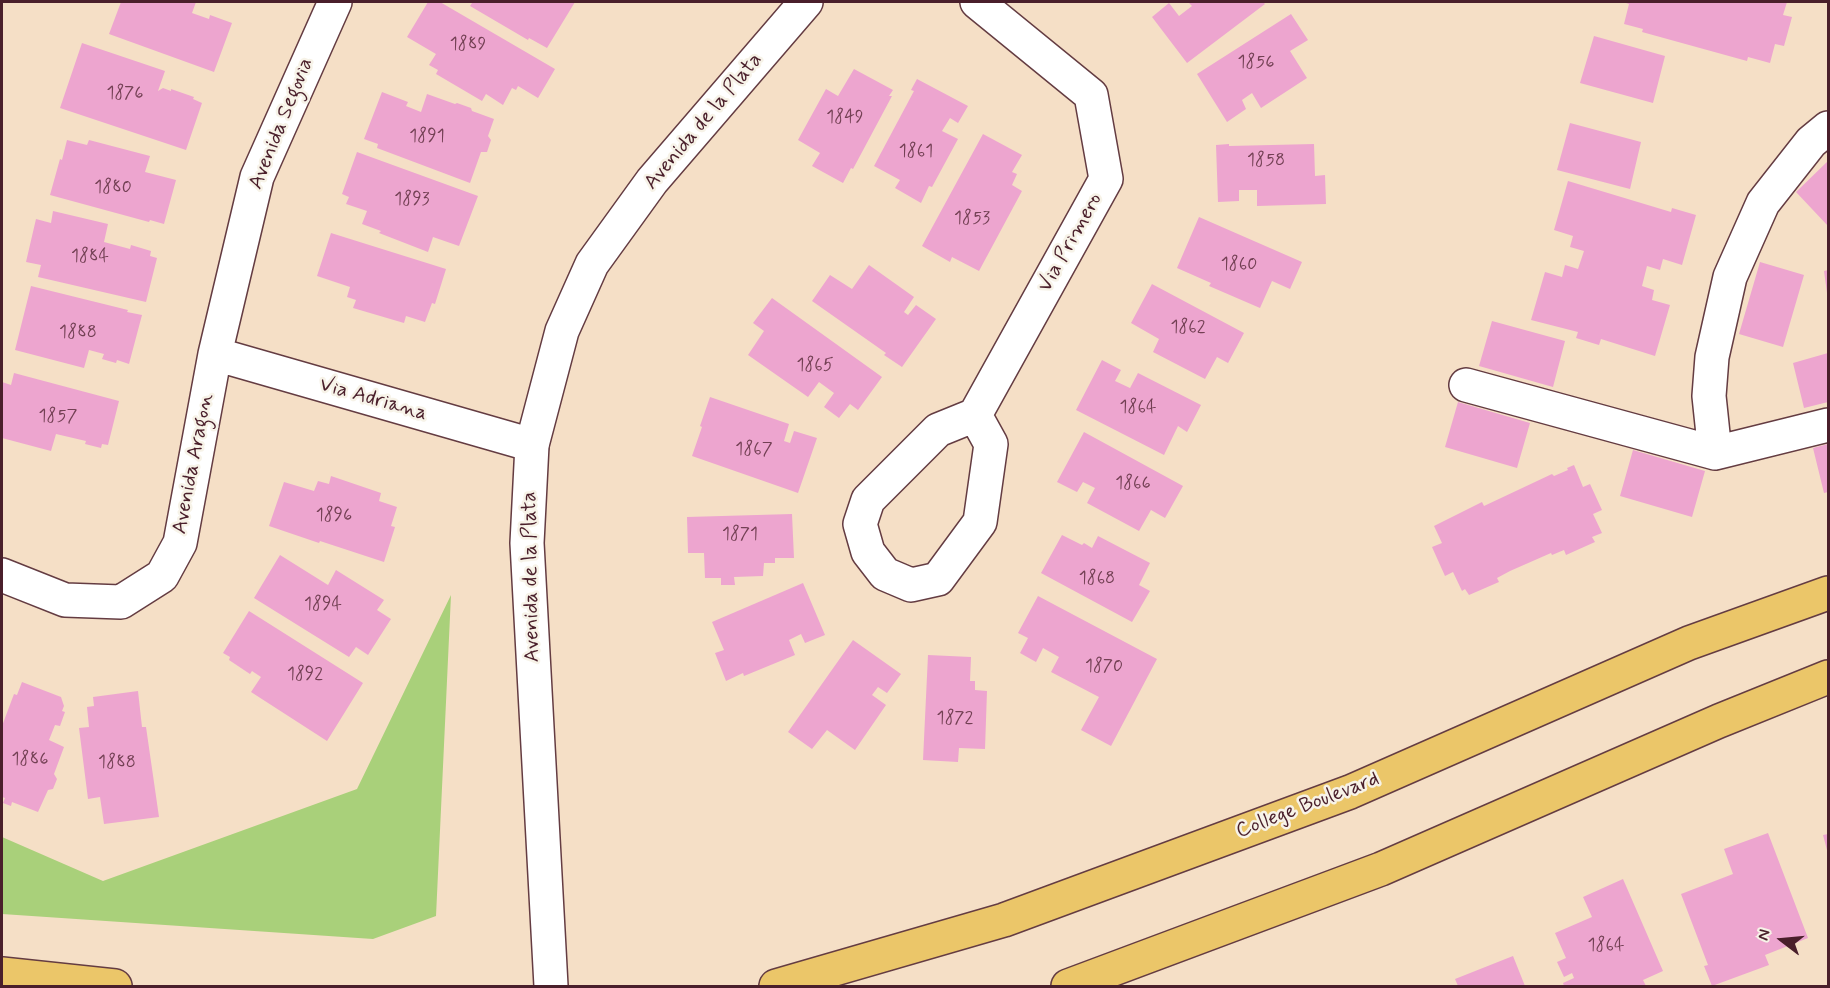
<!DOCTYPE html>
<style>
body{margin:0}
#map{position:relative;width:1830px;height:988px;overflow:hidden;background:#f5dfc6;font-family:Mynerve,sans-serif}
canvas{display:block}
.frame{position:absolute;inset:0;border:3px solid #4a1f2b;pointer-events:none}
.north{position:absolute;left:1752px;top:910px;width:60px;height:60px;-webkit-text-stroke:4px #f7f3e8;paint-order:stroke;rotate:286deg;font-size:16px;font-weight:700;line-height:24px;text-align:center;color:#4a1f2b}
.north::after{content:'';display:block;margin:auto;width:21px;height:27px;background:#4a1f2b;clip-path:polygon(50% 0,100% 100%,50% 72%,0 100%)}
</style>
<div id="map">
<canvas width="1830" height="988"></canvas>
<div class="frame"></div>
<div class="north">N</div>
</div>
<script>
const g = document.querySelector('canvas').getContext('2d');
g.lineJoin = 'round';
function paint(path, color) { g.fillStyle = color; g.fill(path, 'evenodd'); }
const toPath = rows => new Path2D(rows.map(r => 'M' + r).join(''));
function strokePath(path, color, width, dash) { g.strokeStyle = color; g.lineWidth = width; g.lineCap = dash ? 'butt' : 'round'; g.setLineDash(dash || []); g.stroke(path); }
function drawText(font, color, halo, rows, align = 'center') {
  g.font = font + ' Mynerve,sans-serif'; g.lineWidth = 5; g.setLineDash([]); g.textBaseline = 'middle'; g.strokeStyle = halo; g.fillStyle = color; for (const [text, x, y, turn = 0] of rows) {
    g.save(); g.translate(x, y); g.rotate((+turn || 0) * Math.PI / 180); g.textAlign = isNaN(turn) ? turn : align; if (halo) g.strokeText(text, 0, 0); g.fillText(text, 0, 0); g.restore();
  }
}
paint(toPath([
 [451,595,436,916,373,939,2,914,2,837,103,881,357,789]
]), '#a9d07a');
paint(toPath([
 [121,2,196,2,192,13,209,19,210,15,232,23,214,72,109,34],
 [428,2,440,2,555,69,538,98,518,86,516,90,512,88,503,105,486,94,482,101,436,74,438,70,429,65,436,54,407,37],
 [469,2,575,2,547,48,529,38,528,40,470,6,472,3],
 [1188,2,1263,2,1265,4,1187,63,1152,17,1169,3,1179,16,1192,6],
 [1623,2,1787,2,1783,15,1792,17,1784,46,1775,44,1770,63,1748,57,1747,61,1642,32,1643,29,1624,24,1629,4],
 [1291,14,1308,40,1290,51,1307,78,1261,108,1252,93,1242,100,1246,109,1227,122,1197,74],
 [1594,36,1665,56,1653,103,1580,83],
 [82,43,165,71,158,91,163,88,171,91,171,89,194,97,193,99,202,103,186,150,60,108],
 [854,69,893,90,889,96,892,96,853,169,851,168,843,183,812,166,820,153,798,140,826,89,838,96],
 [917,79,968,106,958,123,950,118,942,131,958,139,932,187,929,186,921,203,895,188,900,180,874,166,914,91,911,90],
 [382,92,408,102,406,106,421,112,427,94,455,104,457,103,471,108,472,111,494,119,488,136,491,140,487,152,481,152,470,183,377,148,378,144,364,139],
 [1570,123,1641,142,1630,189,1557,170],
 [983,134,1022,155,1012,172,1017,174,1012,185,1022,191,979,271,952,257,950,262,922,246],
 [67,140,87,145,89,140,150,156,145,172,176,180,164,224,150,220,149,222,50,195,60,159,62,160],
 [1229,144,1229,146,1314,144,1315,176,1325,175,1326,204,1257,206,1257,190,1239,190,1239,201,1218,202,1216,145],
 [357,152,478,196,459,246,433,237,428,252,379,233,381,231,362,224,367,211,346,204,349,197,342,194],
 [1828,161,1828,226,1796,192],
 [1568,181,1671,212,1672,208,1696,215,1682,265,1663,259,1660,270,1647,266,1642,286,1654,290,1652,300,1670,305,1655,356,1601,339,1599,345,1576,338,1578,332,1531,320,1545,272,1562,277,1565,265,1578,269,1584,251,1570,247,1573,236,1554,230],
 [53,211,108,224,104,242,130,249,131,245,151,251,150,256,157,258,146,302,38,277,41,265,26,262,36,219,51,223],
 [1199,217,1302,262,1290,289,1272,281,1260,308,1209,286,1211,283,1177,268],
 [331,233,446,269,435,304,432,303,425,322,406,316,404,323,353,308,356,300,347,297,350,287,317,276],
 [1760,262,1804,275,1783,347,1739,334],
 [869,265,914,297,904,312,908,315,916,305,936,319,902,367,884,355,886,353,812,301,830,275,852,289],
 [1828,270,1828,293,1827,293,1824,271],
 [1152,284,1244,333,1228,363,1217,357,1205,379,1153,352,1159,339,1131,323],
 [31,286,128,310,127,312,142,315,129,364,117,360,116,363,102,359,104,354,89,350,84,368,15,350],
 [772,298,882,377,858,410,850,404,839,418,824,407,834,393,819,382,808,397,748,355,764,331,753,323],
 [1492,321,1565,341,1553,387,1479,366],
 [1828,353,1828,402,1804,408,1793,363],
 [1102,360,1121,370,1115,381,1130,388,1138,373,1201,405,1187,432,1178,426,1164,455,1076,410],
 [14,373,119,401,108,445,102,444,101,448,85,444,86,441,56,434,51,451,2,438,2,382,11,385],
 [710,397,789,424,784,441,790,443,794,431,817,438,798,493,692,456,702,427,700,426],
 [1458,402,1530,423,1517,468,1445,447],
 [1084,432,1183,486,1165,518,1151,510,1139,531,1087,503,1095,488,1083,482,1077,492,1057,482],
 [1828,444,1828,492,1824,493,1813,448],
 [1633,450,1705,471,1692,517,1620,496],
 [1574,465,1583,487,1590,484,1602,510,1593,514,1602,533,1592,537,1595,542,1566,555,1564,550,1552,555,1551,553,1510,571,1497,578,1499,582,1469,595,1465,589,1462,591,1453,572,1445,576,1432,547,1442,543,1434,526,1482,502,1484,506,1552,474,1554,476,1568,470,1567,468],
 [331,476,381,493,379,501,397,507,391,526,395,527,384,562,320,541,319,543,269,526,284,482,314,491,318,481,329,484],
 [792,514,794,558,775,558,775,563,764,563,763,576,734,577,735,585,721,585,721,578,705,578,704,553,688,553,687,517],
 [1062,535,1082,545,1084,543,1092,548,1098,536,1150,563,1139,585,1150,591,1132,622,1041,573],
 [280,555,328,585,336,570,384,600,377,610,391,619,368,655,356,647,349,657,254,598],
 [803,583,825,635,805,643,801,634,789,640,795,655,744,676,743,673,726,681,715,653,724,650,712,622],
 [1038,596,1157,659,1111,746,1081,730,1099,697,1051,672,1059,657,1043,648,1036,662,1020,653,1028,638,1018,633],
 [249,611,363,683,327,741,251,692,261,677,252,671,250,674,229,660,230,657,223,653],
 [853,640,901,674,887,693,878,687,872,695,886,705,855,750,827,730,812,749,788,732],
 [928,655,971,657,970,681,975,681,975,690,987,691,985,749,959,748,958,762,923,760],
 [22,682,61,697,64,706,62,711,65,712,60,726,55,725,49,740,64,747,54,774,57,779,53,789,48,790,38,812,12,802,11,806,3,803,5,798,2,797,2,726,14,694,17,695],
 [138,691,142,727,146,727,159,817,104,824,100,797,88,799,79,728,89,727,87,707,94,706,93,697],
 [1768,833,1808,938,1765,955,1769,965,1712,986,1704,966,1708,965,1681,894,1733,874,1724,849],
 [1828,834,1828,854,1823,835],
 [1623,879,1663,971,1643,980,1646,986,1564,986,1563,983,1574,978,1572,973,1564,977,1557,962,1566,958,1555,933,1592,917,1583,897],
 [1513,956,1525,986,1458,986,1455,979]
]), '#eda5cf');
const minor = toPath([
 [215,354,532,445],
 [1466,385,1715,453,1828,425],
 [975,415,991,444,980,522,938,579,911,585,885,574,868,552,860,524,868,500,938,430,975,415,1106,179,1091,95,977,2],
 [1715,453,1709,396,1712,357,1730,277,1763,203,1811,142,1828,128],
 [2,575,65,600,121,602,162,576,180,543,215,354,257,177,335,2]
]);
const tertiary = toPath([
 [551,986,527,543,532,445,562,331,592,264,652,181,806,2]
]);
const primary = toPath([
 [2,974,115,986],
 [776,986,1004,920,1350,792,1689,643,1828,593],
 [1068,986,1381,869,1719,721,1828,677]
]);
strokePath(minor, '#643c42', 36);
strokePath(tertiary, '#643c42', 36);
strokePath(primary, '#643c42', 36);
strokePath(minor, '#fff', 33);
strokePath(tertiary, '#fff', 33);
strokePath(primary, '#ebc669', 33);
drawText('18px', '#734054', null, [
 ["1889",468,45],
 ["1856",1256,63],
 ["1876",125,94],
 ["1849",845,118],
 ["1891",427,137],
 ["1861",916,152],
 ["1858",1266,161],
 ["1880",113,188],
 ["1893",412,200],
 ["1853",972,219],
 ["1884",90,257],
 ["1860",1239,265],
 ["1862",1188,328],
 ["1888",78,333],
 ["1865",815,366],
 ["1864",1138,408],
 ["1857",58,417],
 ["1867",754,450],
 ["1866",1133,484],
 ["1896",334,516],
 ["1871",740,535],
 ["1868",1097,579],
 ["1894",323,605],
 ["1870",1104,667],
 ["1892",305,675],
 ["1872",955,719],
 ["1886",30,760],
 ["1888",117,763],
 ["1864",1606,946]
]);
drawText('21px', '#4a1f2b', '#f7f3e8', [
 ["Avenida de la Plata",704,122,-50],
 ["Avenida Segovia",282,124,-68],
 ["Via Primero",1071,243,-61],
 ["Via Adriana",373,400,16],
 ["Avenida Aragon",194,464,-79],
 ["Avenida de la Plata",532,577,-91],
 ["College Boulevard",1308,806,-21]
]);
</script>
